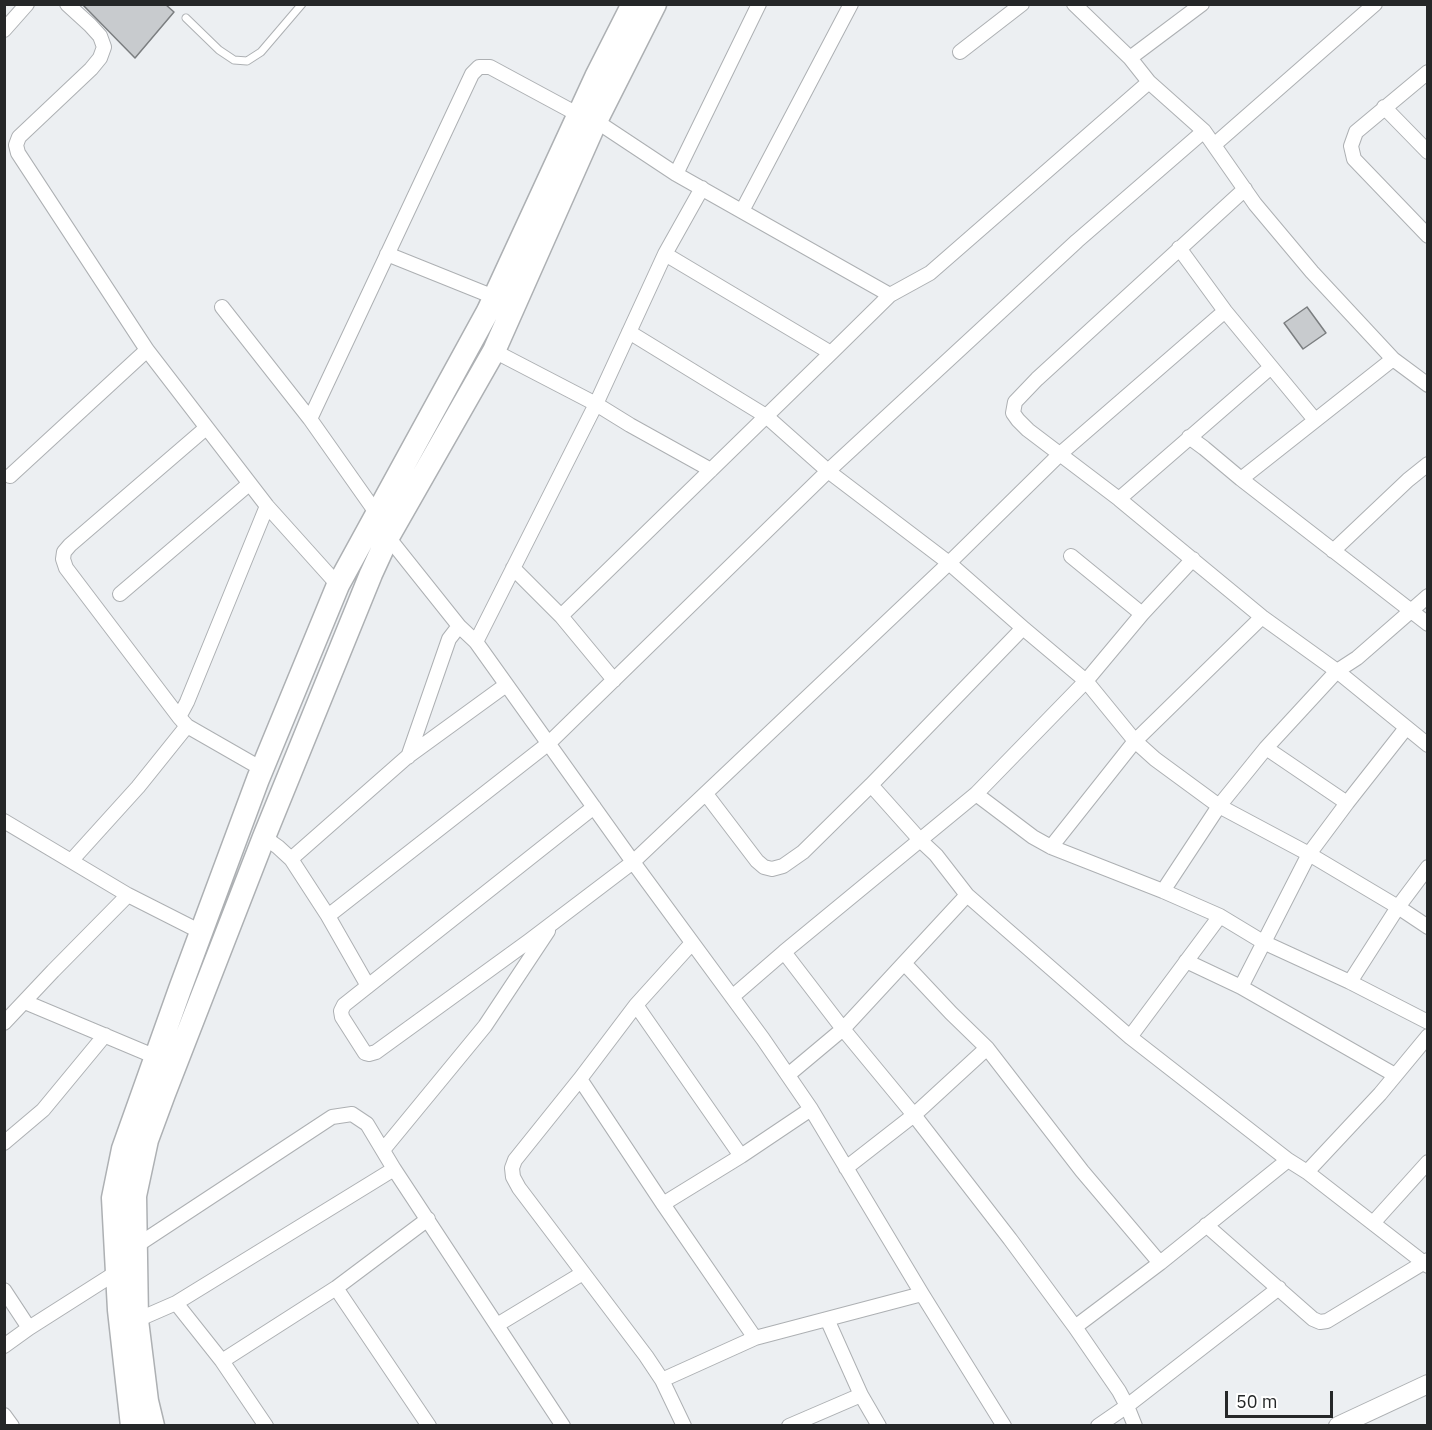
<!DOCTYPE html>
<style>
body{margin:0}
#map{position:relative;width:1432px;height:1430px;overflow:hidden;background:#eceff2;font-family:"IBM Plex Sans",sans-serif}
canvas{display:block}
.frame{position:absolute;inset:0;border:6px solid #252728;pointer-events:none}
.scale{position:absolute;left:1225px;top:1391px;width:108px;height:27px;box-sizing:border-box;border:3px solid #252728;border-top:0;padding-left:8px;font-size:18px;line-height:21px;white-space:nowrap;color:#252728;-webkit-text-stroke:4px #fff;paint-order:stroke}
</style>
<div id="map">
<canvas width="1432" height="1430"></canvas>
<div class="frame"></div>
<div class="scale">50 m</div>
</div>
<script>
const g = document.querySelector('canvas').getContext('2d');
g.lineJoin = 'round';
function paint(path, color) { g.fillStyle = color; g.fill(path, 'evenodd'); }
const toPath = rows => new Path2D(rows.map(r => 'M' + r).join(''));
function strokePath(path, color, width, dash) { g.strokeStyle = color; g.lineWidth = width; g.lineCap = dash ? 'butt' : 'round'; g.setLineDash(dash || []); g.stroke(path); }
const building = toPath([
 [82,4,165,4,174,12,135,58,82,4],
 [1307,307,1326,333,1303,349,1284,323,1307,307]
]);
paint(building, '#c8cbce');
strokePath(building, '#7b7e80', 1.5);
const service = toPath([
 [186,18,219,50,234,60,247,61,261,52,302,4]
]);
const minor = toPath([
 [67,4,90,25,100,36,104,47,100,58,91,69,19,137,16,145,18,153,147,350,267,506,338,585],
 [1074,4,1130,58,1149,82,1204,131,1255,204,1312,272,1393,359,1428,385],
 [4,30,27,4],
 [960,52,1022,4],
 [1130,58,1202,4],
 [1428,72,1356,132,1351,146,1354,159,1428,236],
 [1384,107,1428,152],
 [596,121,676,174,890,295],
 [1214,145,1375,4],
 [676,174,759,4],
 [1245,189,1037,379,1015,402,1013,413,1018,420,1028,430,1119,499,1262,617,1337,671,1428,745],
 [742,211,851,4],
 [1179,248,1225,311,1315,420],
 [387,254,494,297],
 [665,254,831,353,890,295,930,273,1149,82],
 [222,307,310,419,377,514],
 [629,332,766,416,828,471,949,563,1023,628,1086,681,1135,741,1155,759,1219,806,1309,854,1398,907,1428,927],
 [494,351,596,404,630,425,711,470],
 [310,419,472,74,479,67,490,67,579,115],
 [206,428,70,545,64,552,63,559,66,568,179,717,187,726,262,769],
 [1189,437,1204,448,1241,479,1428,624],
 [10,476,147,350],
 [1241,479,1393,359],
 [1119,499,1271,367],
 [388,537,459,626,476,642,633,862,763,1039,811,1109,922,1294,1004,1426],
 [1333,551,1408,480,1428,464],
 [1071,556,1142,614],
 [513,568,561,616,614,680],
 [120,594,249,484],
 [561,616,831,353],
 [476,642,596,404,665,254,702,188],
 [179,717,187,702,267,506],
 [1266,748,1347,803],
 [408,757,449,639,459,626],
 [871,785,921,841,936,855,967,895,1130,1037,1288,1160,1307,1172,1428,1266],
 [706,794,757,861,764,867,772,869,783,866,803,852,871,785,1023,628],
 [976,794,1033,837,1051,847,1163,891,1220,916,1263,942,1350,982,1428,1022],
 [594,807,344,1005,341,1011,342,1017,365,1053,369,1054,376,1052,529,941,633,862,949,563,1060,454,1225,311],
 [4,821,128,895,201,932],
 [264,837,278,847,291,859,328,916,368,986],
 [1051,847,1135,741,1262,617],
 [291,859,407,757,506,685],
 [71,861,138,787,187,726],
 [1163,891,1219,806,1266,748,1337,671,1357,658,1428,596],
 [328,916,549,743,828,471,1077,241,1204,131],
 [692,943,636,1005,580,1079,663,1204,755,1338],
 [784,952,843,1029,914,1115,1010,1239,1075,1327,1119,1391,1127,1406,1135,1426],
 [1186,961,1241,987,1395,1075],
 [904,963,951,1013,987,1048,1082,1171,1160,1263],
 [1350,982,1398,907,1428,867],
 [1241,987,1309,854,1347,803,1406,728],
 [732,997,784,952,976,794,1086,681,1142,614,1193,559],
 [25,1002,156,1057],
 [636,1005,741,1156],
 [4,1023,53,971,128,895],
 [1130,1037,1220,916],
 [788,1075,843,1029,967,895],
 [580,1079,515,1160,512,1168,513,1177,519,1188,646,1356,662,1380,684,1426],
 [4,1143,43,1110,105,1035],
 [383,1150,485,1026,548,931],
 [846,1168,914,1115,987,1048],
 [1307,1172,1380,1094,1428,1036],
 [663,1204,741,1156,811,1109],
 [1373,1223,1428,1162],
 [1206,1225,1313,1319,1320,1322,1327,1321,1428,1260],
 [136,1246,332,1117,352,1114,367,1124,394,1169,563,1426],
 [336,1288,429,1426],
 [4,1290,29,1328],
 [176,1303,222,1361,266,1426],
 [827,1319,861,1395,879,1426],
 [137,1320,176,1303,394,1169],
 [497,1325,583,1273],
 [1075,1327,1160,1263,1288,1160],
 [4,1346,29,1328,117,1272],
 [222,1361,336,1288,428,1219],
 [662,1380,755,1338,922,1294],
 [4,1415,12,1426],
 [789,1426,861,1395],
 [1098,1426,1127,1406,1279,1288]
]);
const tertiary = toPath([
 [1338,1426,1428,1384]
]);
const primary = toPath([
 [132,1426,119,1310,113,1198,123,1149,180,989,258,779,338,585,488,311,596,77,633,4],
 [153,1426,147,1401,137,1320,135,1196,147,1140,164,1094,264,837,371,574,388,537,494,351,596,121,655,4]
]);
strokePath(service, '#adb0b3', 9);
strokePath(minor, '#adb0b3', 16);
strokePath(tertiary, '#adb0b3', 20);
strokePath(primary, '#adb0b3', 25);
strokePath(service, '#fff', 7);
strokePath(minor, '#fff', 14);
strokePath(tertiary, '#fff', 18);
strokePath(primary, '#fff', 22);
</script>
